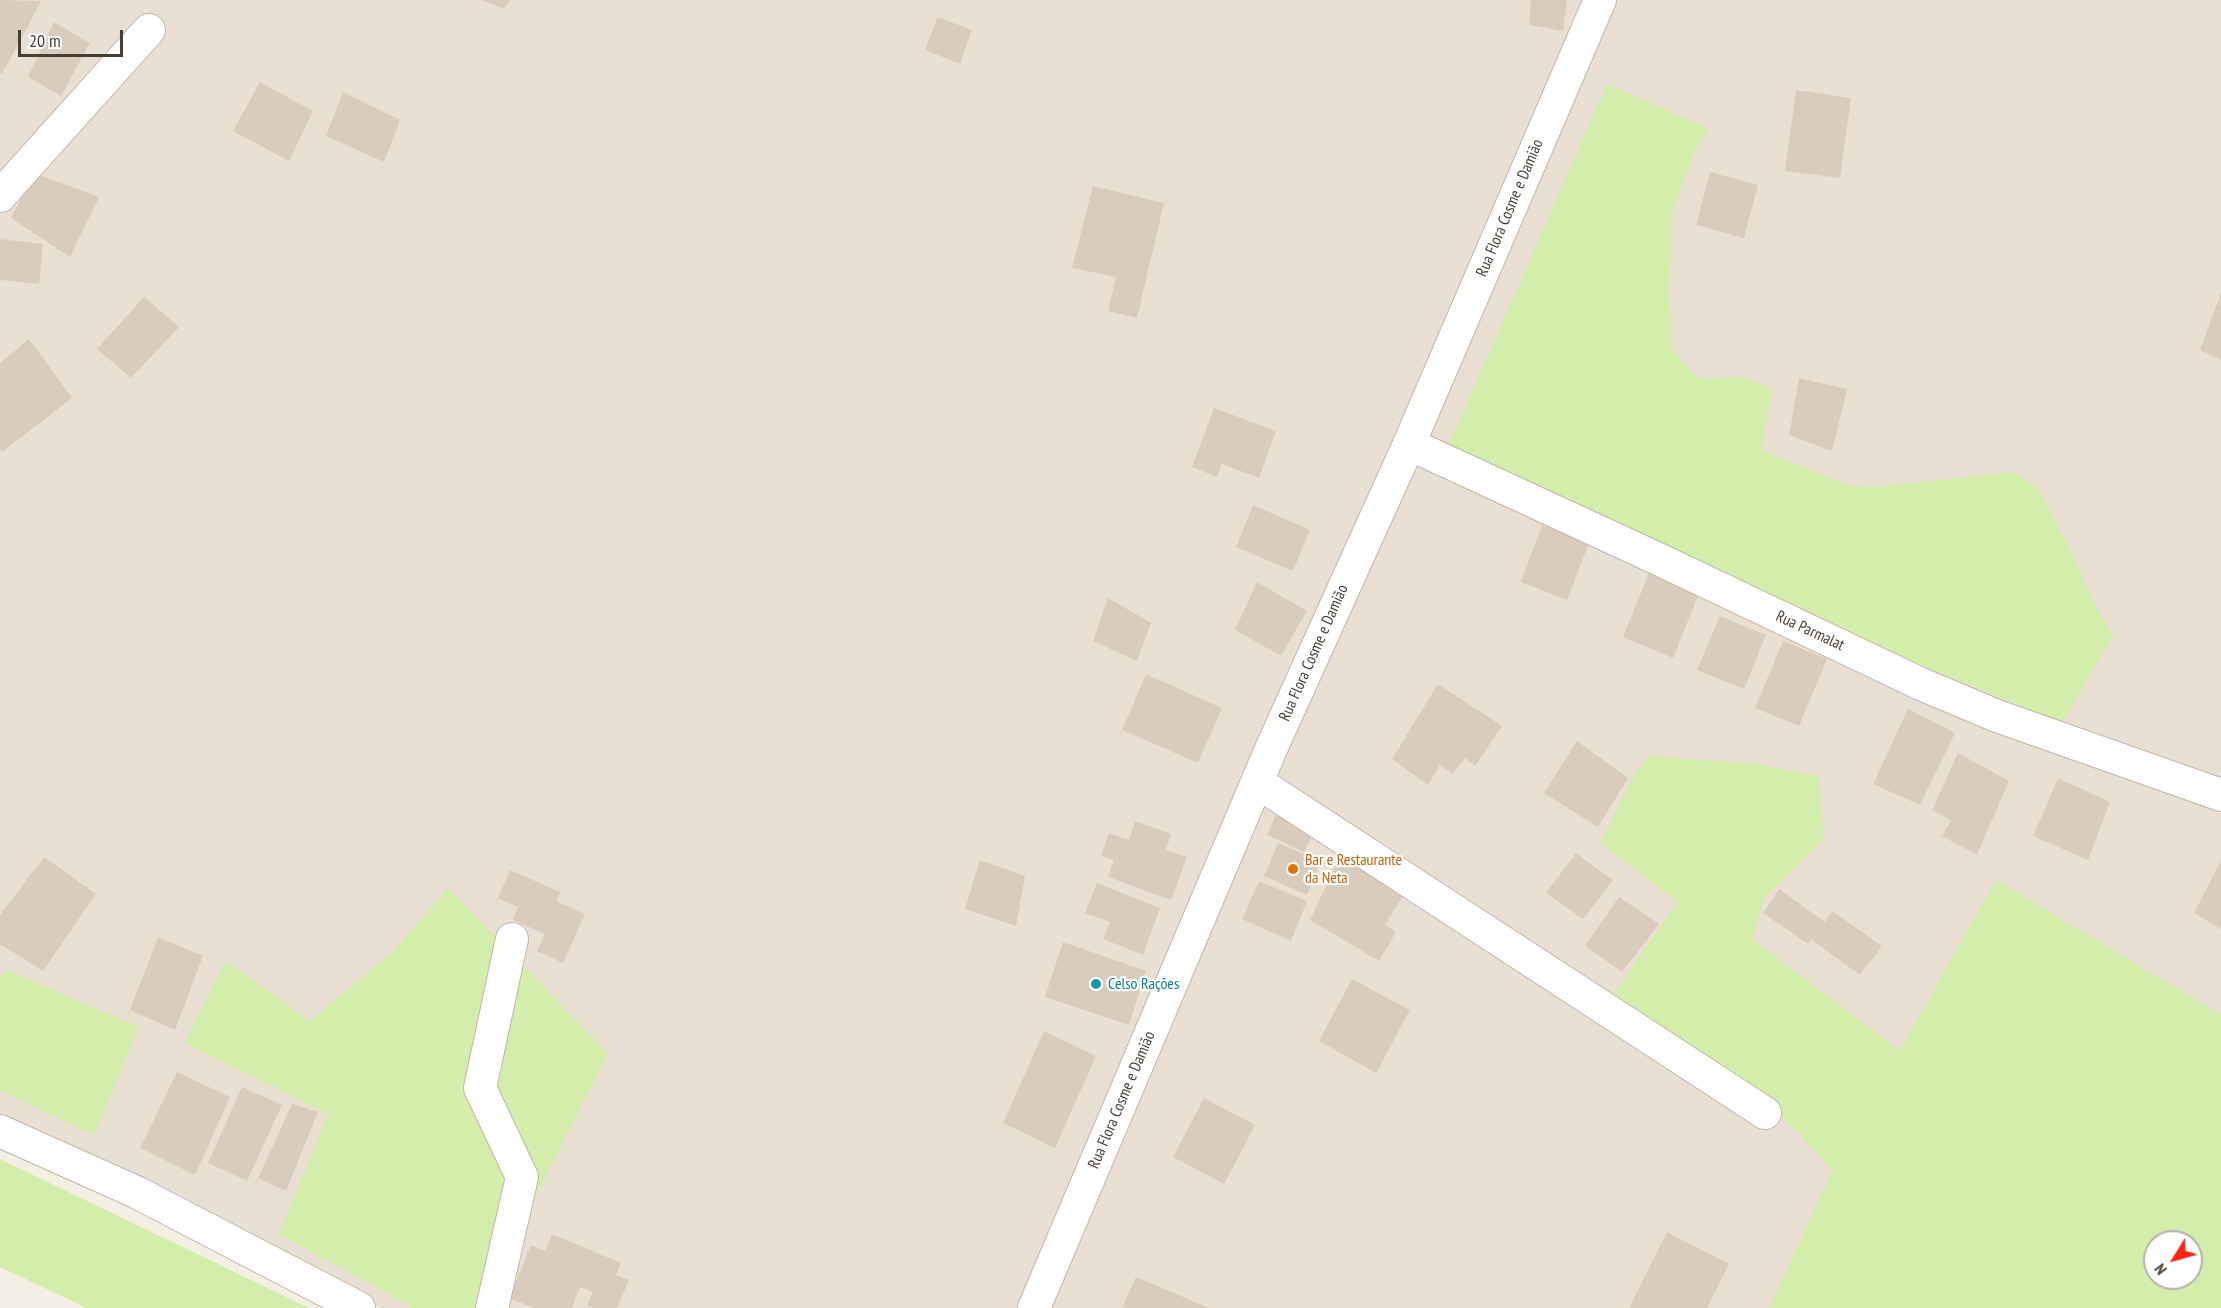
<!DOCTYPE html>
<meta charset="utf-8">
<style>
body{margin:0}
#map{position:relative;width:2221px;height:1308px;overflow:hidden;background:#f4efe5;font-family:"PT Sans Narrow",sans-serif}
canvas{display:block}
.north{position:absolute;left:2143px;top:1230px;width:60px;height:60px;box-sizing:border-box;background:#fff;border:2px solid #b5b2ae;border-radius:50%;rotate:233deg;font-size:16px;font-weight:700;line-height:24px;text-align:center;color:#473e34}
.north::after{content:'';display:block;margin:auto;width:21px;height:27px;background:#ff2411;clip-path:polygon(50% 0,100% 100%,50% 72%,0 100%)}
.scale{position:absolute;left:18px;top:30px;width:105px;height:27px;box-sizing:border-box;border:3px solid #473e34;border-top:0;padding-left:8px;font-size:18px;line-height:21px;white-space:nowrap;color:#473e34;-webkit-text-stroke:4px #fff;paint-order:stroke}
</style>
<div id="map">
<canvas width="2221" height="1308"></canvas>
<div class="north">N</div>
<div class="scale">20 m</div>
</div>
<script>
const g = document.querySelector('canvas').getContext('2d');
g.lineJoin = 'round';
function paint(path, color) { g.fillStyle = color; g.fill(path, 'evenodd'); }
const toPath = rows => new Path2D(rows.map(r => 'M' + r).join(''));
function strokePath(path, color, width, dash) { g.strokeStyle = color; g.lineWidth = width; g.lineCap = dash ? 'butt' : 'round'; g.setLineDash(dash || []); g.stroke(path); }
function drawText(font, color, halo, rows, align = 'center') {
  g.font = font + ' "PT Sans Narrow",sans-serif'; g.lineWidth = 4.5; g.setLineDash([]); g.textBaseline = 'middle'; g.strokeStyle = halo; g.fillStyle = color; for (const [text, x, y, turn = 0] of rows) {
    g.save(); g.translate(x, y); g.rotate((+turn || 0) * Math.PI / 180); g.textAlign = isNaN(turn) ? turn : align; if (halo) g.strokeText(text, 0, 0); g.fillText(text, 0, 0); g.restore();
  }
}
paint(toPath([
 [0,0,2221,0,2221,1308,380,1308,0,1121],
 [2155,1242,2191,1242,2191,1278,2155,1278]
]), '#e9e0d3');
paint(toPath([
 [1607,84,1709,129,1695,150,1672,212,1669,294,1672,350,1700,379,1742,377,1771,387,1762,451,1848,485,1876,487,2015,472,2038,489,2070,549,2092,599,2113,635,2062,723,1780,607,1448,447],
 [1648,756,1756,764,1818,776,1824,838,1764,898,1752,939,1900,1051,1996,880,2221,1015,2221,1308,1769,1308,1833,1170,1770,1103,1610,1000,1678,902,1600,843,1632,779],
 [2155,1242,2191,1242,2191,1278,2155,1278],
 [448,888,608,1053,479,1308,414,1308,279,1234,328,1114,184,1043,226,961,310,1021,395,950],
 [6,970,139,1027,94,1135,0,1090,0,978],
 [0,1159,309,1308,87,1308,0,1267]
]), '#d3edaa');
paint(toPath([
 [0,0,41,1,2,74,0,73],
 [482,0,510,0,504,9],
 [1531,0,1567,0,1563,31,1529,25],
 [938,17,972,30,960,64,925,50],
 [54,22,90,43,61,96,28,77],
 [260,82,313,111,289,161,233,131],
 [1796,90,1851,98,1840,178,1785,171],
 [343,92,400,120,384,162,326,136],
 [1710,172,1758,185,1744,238,1696,225],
 [34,173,99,197,70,257,11,218],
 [1093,186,1164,203,1137,318,1108,311,1116,277,1072,268],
 [0,239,43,244,39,284,0,280],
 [2221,293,2221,360,2200,350],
 [144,297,179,327,131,378,97,349],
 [29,339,72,398,2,452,0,448,0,363],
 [1799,378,1847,389,1832,451,1789,435],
 [1214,408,1276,431,1259,478,1222,464,1217,477,1192,467],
 [1253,505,1310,530,1293,571,1236,547],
 [1542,525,1589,543,1567,600,1521,582],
 [1649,573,1699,593,1673,658,1623,637],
 [1257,582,1307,611,1281,656,1235,630],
 [1108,598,1151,623,1137,661,1093,641],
 [1720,616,1766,635,1744,689,1697,670],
 [1783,641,1827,659,1799,726,1755,708],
 [1146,674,1222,708,1198,763,1122,730],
 [1438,684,1502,726,1475,766,1465,758,1453,774,1440,765,1428,785,1392,759],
 [1908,709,1955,733,1920,805,1873,784],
 [1577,741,1628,778,1598,827,1544,793],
 [1958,753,2009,781,1977,855,1942,836,1951,820,1932,810],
 [2058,778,2110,802,2088,860,2033,836],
 [1276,815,1314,833,1304,852,1267,835],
 [1135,821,1171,834,1166,850,1187,857,1171,900,1108,877,1114,860,1101,856,1109,833,1129,840],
 [1278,843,1321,861,1307,895,1264,876],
 [1342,851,1407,889,1385,925,1396,932,1379,961,1310,920],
 [1576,853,1613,880,1583,919,1546,893],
 [44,857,96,894,43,971,0,944,0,915],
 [980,860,1025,876,1016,926,965,909],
 [2221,861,2221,929,2194,913],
 [510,870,560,892,556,901,585,914,563,963,537,951,545,934,513,920,518,907,498,898],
 [1259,881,1307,901,1291,941,1242,919],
 [1097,883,1160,908,1143,955,1103,939,1110,922,1085,913],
 [1779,889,1825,922,1832,911,1882,946,1860,975,1812,940,1820,928,1808,944,1763,913],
 [1619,897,1659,924,1622,972,1585,946],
 [158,937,203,956,175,1030,130,1010],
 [1063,942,1146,971,1129,1025,1045,997],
 [1352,979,1410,1010,1376,1073,1319,1041],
 [1044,1031,1096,1056,1055,1148,1003,1123],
 [177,1072,230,1097,195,1175,140,1148],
 [242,1087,282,1105,247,1181,208,1163],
 [1204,1098,1255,1125,1224,1184,1173,1157],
 [292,1104,318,1112,286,1191,258,1178],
 [1667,1232,1729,1264,1707,1308,1629,1308],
 [552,1234,621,1263,616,1275,629,1280,617,1308,593,1308,587,1305,593,1292,580,1287,572,1308,534,1308,509,1298,531,1245,545,1251],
 [1136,1277,1209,1308,1122,1308]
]), '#daccbc');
const minor = toPath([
 [0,196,149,30],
 [1409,444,1656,558,1921,684,1997,716,2221,795],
 [1257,782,1765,1113],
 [0,1131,136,1192,359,1308],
 [492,1308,522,1177,480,1088,512,939],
 [1034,1308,1271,749,1409,444,1600,0]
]);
strokePath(minor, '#c1b6a7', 34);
strokePath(minor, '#fff', 32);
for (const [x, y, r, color] of [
 [1293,869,6,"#e8710a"],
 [1096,984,6,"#0f9aa8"]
]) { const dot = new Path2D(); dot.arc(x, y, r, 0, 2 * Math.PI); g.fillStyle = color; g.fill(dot); strokePath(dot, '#fff', 2); }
drawText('16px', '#473e34', '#fff', [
 ["Rua Flora Cosme e Damião",1510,208,-67],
 ["Rua Parmalat",1810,631,25],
 ["Rua Flora Cosme e Damião",1314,653,-66],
 ["Rua Flora Cosme e Damião",1122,1100,-67]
]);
drawText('16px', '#c56008', '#fff', [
 ["Bar e Restaurante",1305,860],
 ["da Neta",1305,878]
], 'left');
drawText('16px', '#0d838f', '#fff', [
 ["Celso Rações",1108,984]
], 'left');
</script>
